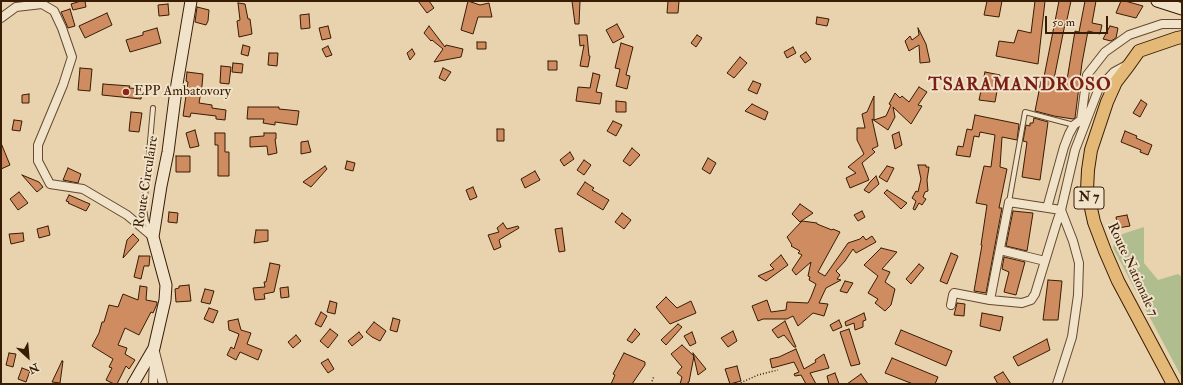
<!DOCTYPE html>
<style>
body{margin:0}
#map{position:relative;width:1183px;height:385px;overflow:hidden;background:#e9d2ae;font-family:"IM FELL Double Pica",serif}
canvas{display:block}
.frame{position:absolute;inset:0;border:2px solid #381c03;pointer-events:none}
.north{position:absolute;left:8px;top:337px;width:40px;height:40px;-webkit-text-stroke:3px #f1e2ca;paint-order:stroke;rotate:154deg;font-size:11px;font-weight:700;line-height:16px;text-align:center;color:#381c03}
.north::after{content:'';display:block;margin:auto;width:14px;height:18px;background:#381c03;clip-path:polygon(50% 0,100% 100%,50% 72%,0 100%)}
.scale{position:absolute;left:1045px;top:16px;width:63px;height:18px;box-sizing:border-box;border:2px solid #381c03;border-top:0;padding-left:5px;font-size:12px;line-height:14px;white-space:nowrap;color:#381c03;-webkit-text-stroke:3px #f1e2ca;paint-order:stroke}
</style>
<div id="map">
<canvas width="1183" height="385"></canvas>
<div class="frame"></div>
<div class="north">N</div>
<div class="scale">50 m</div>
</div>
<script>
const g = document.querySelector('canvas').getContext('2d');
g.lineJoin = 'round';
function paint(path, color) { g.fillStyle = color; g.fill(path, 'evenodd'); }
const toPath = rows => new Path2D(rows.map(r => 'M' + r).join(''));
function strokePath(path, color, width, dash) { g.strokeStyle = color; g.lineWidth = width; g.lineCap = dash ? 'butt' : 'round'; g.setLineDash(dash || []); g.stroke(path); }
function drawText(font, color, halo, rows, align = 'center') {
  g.font = font + ' "IM FELL Double Pica",serif'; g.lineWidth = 4; g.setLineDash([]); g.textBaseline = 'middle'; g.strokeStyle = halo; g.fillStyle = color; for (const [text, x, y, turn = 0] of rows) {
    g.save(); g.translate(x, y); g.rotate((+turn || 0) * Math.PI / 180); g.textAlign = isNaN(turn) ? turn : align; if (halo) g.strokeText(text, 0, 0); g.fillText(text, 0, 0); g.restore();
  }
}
paint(toPath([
 [1144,227,1144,263,1158,280,1178,274,1182,277,1182,378,1113,248,1116,236]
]), '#b0bd8f');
const building = toPath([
 [81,1,85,1,86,7,73,10,71,4,81,1],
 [418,1,429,1,434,8,427,13,418,1],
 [468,1,480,5,489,3,492,17,478,17,473,34,461,30,468,1],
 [572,1,580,1,579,24,575,24,572,1],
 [668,1,679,1,678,13,667,13,668,1],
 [987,1,1002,1,999,17,984,15,987,1],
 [1035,1,1045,1,1038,64,996,56,999,41,1014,43,1018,30,1031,33,1035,1],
 [1059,1,1071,1,1066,24,1065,24,1053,84,1066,86,1075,31,1079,32,1085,1,1096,1,1092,23,1102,25,1100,34,1088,31,1082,63,1075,118,1073,119,1054,116,1035,111,1041,81,1043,82,1059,1],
 [1121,1,1125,1,1143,6,1136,18,1116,13,1121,1],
 [238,3,245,4,248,19,250,19,252,34,239,37,237,21,240,20,238,3],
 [168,4,169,15,159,16,158,5,168,4],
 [197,7,209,10,208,21,206,25,195,22,197,7],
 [70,9,75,26,68,28,61,12,70,9],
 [107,13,112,25,85,38,79,26,107,13],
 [309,14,310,28,301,29,300,15,309,14],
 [817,17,829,19,827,26,816,24,817,17],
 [617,24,624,37,613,43,606,30,617,24],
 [328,26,331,38,322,40,319,28,328,26],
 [429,26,445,47,446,45,463,49,461,57,434,62,443,49,432,40,431,41,424,33,429,26],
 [1110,26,1118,28,1116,38,1111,41,1103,39,1110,26],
 [157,28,161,43,130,52,126,40,143,35,143,32,157,28],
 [918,28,926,44,930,62,920,63,919,45,909,51,905,41,910,36,912,40,919,35,918,28],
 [579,35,587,35,589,56,590,56,588,67,580,66,584,45,580,46,579,35],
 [697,35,702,38,696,47,691,43,697,35],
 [477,42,486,42,486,49,477,49,477,42],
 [621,43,633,47,626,75,630,76,627,89,616,86,620,69,615,68,621,43],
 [243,45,250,47,248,56,241,54,243,45],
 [328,46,332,55,326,57,322,49,328,46],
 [793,47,796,53,787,58,784,52,793,47],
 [412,49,415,54,410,60,407,53,412,49],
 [806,52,811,59,805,63,800,56,806,52],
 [269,53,278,53,277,66,268,65,269,53],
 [740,57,747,63,734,78,727,73,740,57],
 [548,61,557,61,557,70,548,70,548,61],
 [233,63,243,64,242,73,232,72,233,63],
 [221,66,231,67,229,84,220,83,221,66],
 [80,68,92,69,90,91,78,90,80,68],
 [443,68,451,72,445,81,439,78,443,68],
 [187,72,203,74,202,86,199,103,212,105,212,108,226,110,225,120,216,119,216,116,191,113,190,117,183,116,188,82,186,81,187,72],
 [985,72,1000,75,995,102,979,100,985,72],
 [593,73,600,75,596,92,602,93,600,104,576,101,578,87,590,88,593,73],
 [753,81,761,84,757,94,748,90,753,81],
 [103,84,130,86,129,88,142,89,141,99,102,95,103,84],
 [919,87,927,92,918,105,922,106,911,124,893,107,895,117,888,130,872,119,878,146,872,149,875,152,862,163,869,180,850,188,846,178,856,173,848,167,864,154,857,140,857,128,865,128,862,114,867,112,874,96,874,120,886,116,891,105,889,104,895,93,900,98,902,96,909,102,919,87],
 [29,94,29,103,22,103,22,95,29,94],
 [1141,100,1147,104,1140,117,1133,113,1141,100],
 [616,101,626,102,626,112,616,112,616,101],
 [752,104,768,112,765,120,745,111,752,104],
 [248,107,279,107,279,109,299,111,297,125,275,122,275,125,263,123,264,119,247,119,248,107],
 [131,112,142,113,139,132,129,131,131,112],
 [975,115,1019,124,1017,140,1002,137,1000,167,1007,169,999,208,1002,208,986,293,974,291,982,245,981,245,987,205,976,203,984,166,991,167,995,135,980,132,979,137,974,136,970,157,956,155,958,146,963,147,967,129,972,130,975,115],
 [1034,118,1048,122,1040,180,1022,177,1027,142,1023,141,1026,125,1030,126,1030,123,1033,123,1034,118],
 [14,120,22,121,20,131,12,130,14,120],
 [613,121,622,125,616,136,607,131,613,121],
 [497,129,504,129,504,141,497,141,497,129],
 [195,130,199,146,190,148,186,133,195,130],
 [1125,131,1137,136,1136,138,1152,145,1148,155,1140,152,1141,150,1121,142,1125,131],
 [899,132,902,145,895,149,892,135,899,132],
 [215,133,225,133,225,152,229,152,229,176,218,176,218,145,215,145,215,133],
 [264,133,276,133,276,139,275,139,277,153,268,155,267,146,250,147,250,137,264,136,264,133],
 [308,141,311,152,301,154,301,142,308,141],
 [1,143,10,165,1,169,1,143],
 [632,148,640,155,630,166,623,161,632,148],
 [570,152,574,159,564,166,560,160,570,152],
 [176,156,190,156,190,172,176,172,176,156],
 [708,158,716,163,710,174,702,169,708,158],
 [584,160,591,165,584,175,577,170,584,160],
 [347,161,355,163,353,171,345,169,347,161],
 [918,165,926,165,926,167,929,167,927,180,928,191,925,192,923,197,926,199,922,205,919,203,915,210,913,209,916,201,912,198,916,191,918,192,921,179,918,165],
 [325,166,327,169,311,187,303,182,325,166],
 [887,166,894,168,887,182,879,177,887,166],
 [68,168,81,174,78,183,63,180,68,168],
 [535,171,540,180,525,188,521,179,535,171],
 [22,175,39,182,43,187,37,192,22,175],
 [876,176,879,184,869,193,864,190,870,182,876,176],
 [585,182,594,188,592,190,609,200,603,210,577,194,585,182],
 [473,187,477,197,470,200,466,190,473,187],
 [887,190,907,203,901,209,884,193,887,190],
 [19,192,28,203,18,210,10,199,19,192],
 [69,195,90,204,86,211,68,203,69,202,66,201,69,195],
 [800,204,813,213,800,222,792,214,800,204],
 [862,211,865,217,858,221,854,215,862,211],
 [1013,211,1033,213,1027,251,1006,246,1013,211],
 [169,212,178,213,177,223,168,222,169,212],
 [622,213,631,220,624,229,615,222,622,213],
 [1127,215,1130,226,1118,228,1116,217,1127,215],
 [802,221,817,223,817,224,832,230,833,229,840,232,818,272,825,276,848,243,860,239,863,236,866,240,872,236,876,242,856,253,853,249,845,261,836,271,840,275,837,279,841,280,826,288,819,303,828,304,824,316,813,313,798,326,793,316,787,319,763,319,758,321,752,306,767,300,771,312,786,310,787,302,808,303,811,297,816,284,809,280,810,277,808,276,811,262,796,275,792,270,802,255,798,253,800,251,791,246,792,245,787,237,802,221],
 [503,223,507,229,518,226,519,228,499,240,501,247,494,250,488,235,499,232,497,228,503,223],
 [48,226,50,235,39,238,37,229,48,226],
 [562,228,565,251,559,252,555,229,562,228],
 [256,230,268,230,268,241,254,243,256,230],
 [23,233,24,241,11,244,9,234,23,233],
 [133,234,139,240,123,258,127,240,133,234],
 [881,248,897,252,882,269,890,272,885,282,895,289,891,305,885,311,875,303,878,299,868,293,878,276,864,265,881,248],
 [951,253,958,256,947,284,940,281,951,253],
 [781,255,788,265,766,281,758,276,774,269,770,265,781,255],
 [139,256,150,256,149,266,144,266,141,279,134,277,139,256],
 [1004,257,1025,262,1016,295,1004,292,1009,272,1002,269,1004,257],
 [270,263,280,265,274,292,264,294,265,299,255,300,253,288,265,287,264,282,266,282,270,263],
 [919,264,924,268,911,284,906,279,919,264],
 [1048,280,1062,281,1058,320,1043,320,1048,280],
 [845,281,853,283,847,293,840,291,845,281],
 [189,285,191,301,176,302,175,289,179,288,179,286,189,285],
 [140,286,147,287,146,300,157,302,157,304,153,313,151,312,139,335,125,328,118,345,127,348,125,354,135,360,129,369,126,366,117,384,114,384,106,380,112,368,109,367,113,359,92,346,99,333,102,322,104,322,109,305,118,307,123,294,138,300,140,286],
 [288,287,289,297,281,298,280,288,288,287],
 [205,289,214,291,210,304,201,302,205,289],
 [666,297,677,308,691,301,696,313,670,324,656,307,666,297],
 [330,301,337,303,335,314,327,312,330,301],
 [957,303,965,304,964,316,954,315,957,303],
 [209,308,218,311,213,323,204,319,209,308],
 [321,312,327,316,321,327,315,324,321,312],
 [864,313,866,320,863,321,863,327,855,330,854,323,846,326,845,322,864,313],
 [982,313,1003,317,1000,331,980,326,982,313],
 [393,318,400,320,397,332,390,330,393,318],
 [238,319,241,330,251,333,247,344,262,350,258,360,240,352,236,360,227,355,231,347,234,349,239,334,229,330,228,321,238,319],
 [839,320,842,327,833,331,830,325,839,320],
 [785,321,796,347,794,347,784,335,778,338,772,330,785,321],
 [374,322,386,331,380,341,372,337,366,332,374,322],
 [678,324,682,327,666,345,661,340,678,324],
 [330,329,338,335,328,348,320,341,330,329],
 [635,329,640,334,632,343,627,340,635,329],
 [849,329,860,364,851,366,840,332,849,329],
 [901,330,952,351,946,366,895,344,901,330],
 [733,331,737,341,728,347,721,338,733,331],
 [359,332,363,337,352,346,348,341,359,332],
 [692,332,696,343,690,346,684,336,692,332],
 [296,335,301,341,293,348,288,342,296,335],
 [1047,339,1050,350,1018,366,1013,357,1047,339],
 [682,345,694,356,689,382,686,384,680,384,682,377,677,373,682,367,671,354,682,345],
 [796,349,804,369,816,362,815,360,824,354,829,368,810,373,816,384,806,384,801,375,795,376,794,374,799,372,794,362,772,368,770,359,779,357,796,349],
 [9,353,16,354,13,367,6,365,9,353],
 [624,353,645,362,645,365,632,384,611,384,615,375,613,374,624,353],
 [693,353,706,369,698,375,693,353],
 [892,358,938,377,935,384,913,384,885,373,892,358],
 [328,359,334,369,328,373,321,363,328,359],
 [62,361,63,361,60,383,52,382,62,361],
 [737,366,741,381,730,384,725,369,737,366],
 [22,368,30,371,26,382,18,379,22,368],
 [1003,372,1011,384,998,384,994,377,1003,372],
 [835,373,839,384,829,384,827,376,835,373],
 [861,374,868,384,847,384,861,374]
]);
paint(building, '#cf8c60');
strokePath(building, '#381c03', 1);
const lane = toPath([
 [1009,202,1025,112,1074,125],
 [151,231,146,221,144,209,153,108]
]);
const street = toPath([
 [1,18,16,7,42,4,54,11,62,28,72,57,63,85,38,145,38,161,50,184,83,189,127,215,153,237],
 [1047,208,1064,147,1069,134,1074,125,1081,120,1087,75,1105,52,1129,35,1162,24,1182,24],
 [1061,210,1009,202,990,300,1022,303,1031,300,1035,294,1056,225,1061,210,1075,150,1099,88,1114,72,1127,65],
 [1000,250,1045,261],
 [951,305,953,295,954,293,990,300],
 [154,348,163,384],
 [153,384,154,357],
 [1057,384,1059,378,1072,337,1078,295,1079,263,1073,241,1061,210]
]);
const secondary = toPath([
 [1157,1,1182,9],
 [133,384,154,348,165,300,166,285,153,237,161,186,168,152,176,90,191,1]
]);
const primary = toPath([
 [1173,384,1118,281,1105,251,1094,222,1087,190,1088,170,1091,150,1107,102,1116,82,1129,65,1139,51,1177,38,1182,37]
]);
strokePath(lane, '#644a2e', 6);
strokePath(street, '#644a2e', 10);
strokePath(secondary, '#381c03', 13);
strokePath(primary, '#381c03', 14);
strokePath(toPath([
 [651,384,654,376],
 [738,384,758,375,778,370]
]), '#381c03', 1.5, [1, 2]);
strokePath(lane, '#f1e2ca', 4);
strokePath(street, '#f1e2ca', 8);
strokePath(secondary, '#f1e2ca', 11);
strokePath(primary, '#e4b977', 12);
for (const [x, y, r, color] of [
 [126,92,4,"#8f2418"]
]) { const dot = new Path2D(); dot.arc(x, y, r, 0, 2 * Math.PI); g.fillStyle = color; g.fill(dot); strokePath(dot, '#f1e2ca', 1.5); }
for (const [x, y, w] of [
 [1089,198,30]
]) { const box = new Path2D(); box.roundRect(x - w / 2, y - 11, w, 22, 3); g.fillStyle = '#f1e2ca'; g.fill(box); strokePath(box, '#381c03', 1); }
drawText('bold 13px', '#381c03', null, [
 ["N 7",1089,198]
]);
drawText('14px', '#381c03', '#f1e2ca', [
 ["EPP Ambatovory",134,92]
], 'left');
drawText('14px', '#381c03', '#f1e2ca', [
 ["Route Circulaire",147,182,-81],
 ["Route Nationale 7",1132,270,65]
]);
g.letterSpacing = '1px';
drawText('bold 18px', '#7a1f14', '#f1e2ca', [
 ["TSARAMANDROSO",1020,86]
]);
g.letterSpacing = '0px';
</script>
